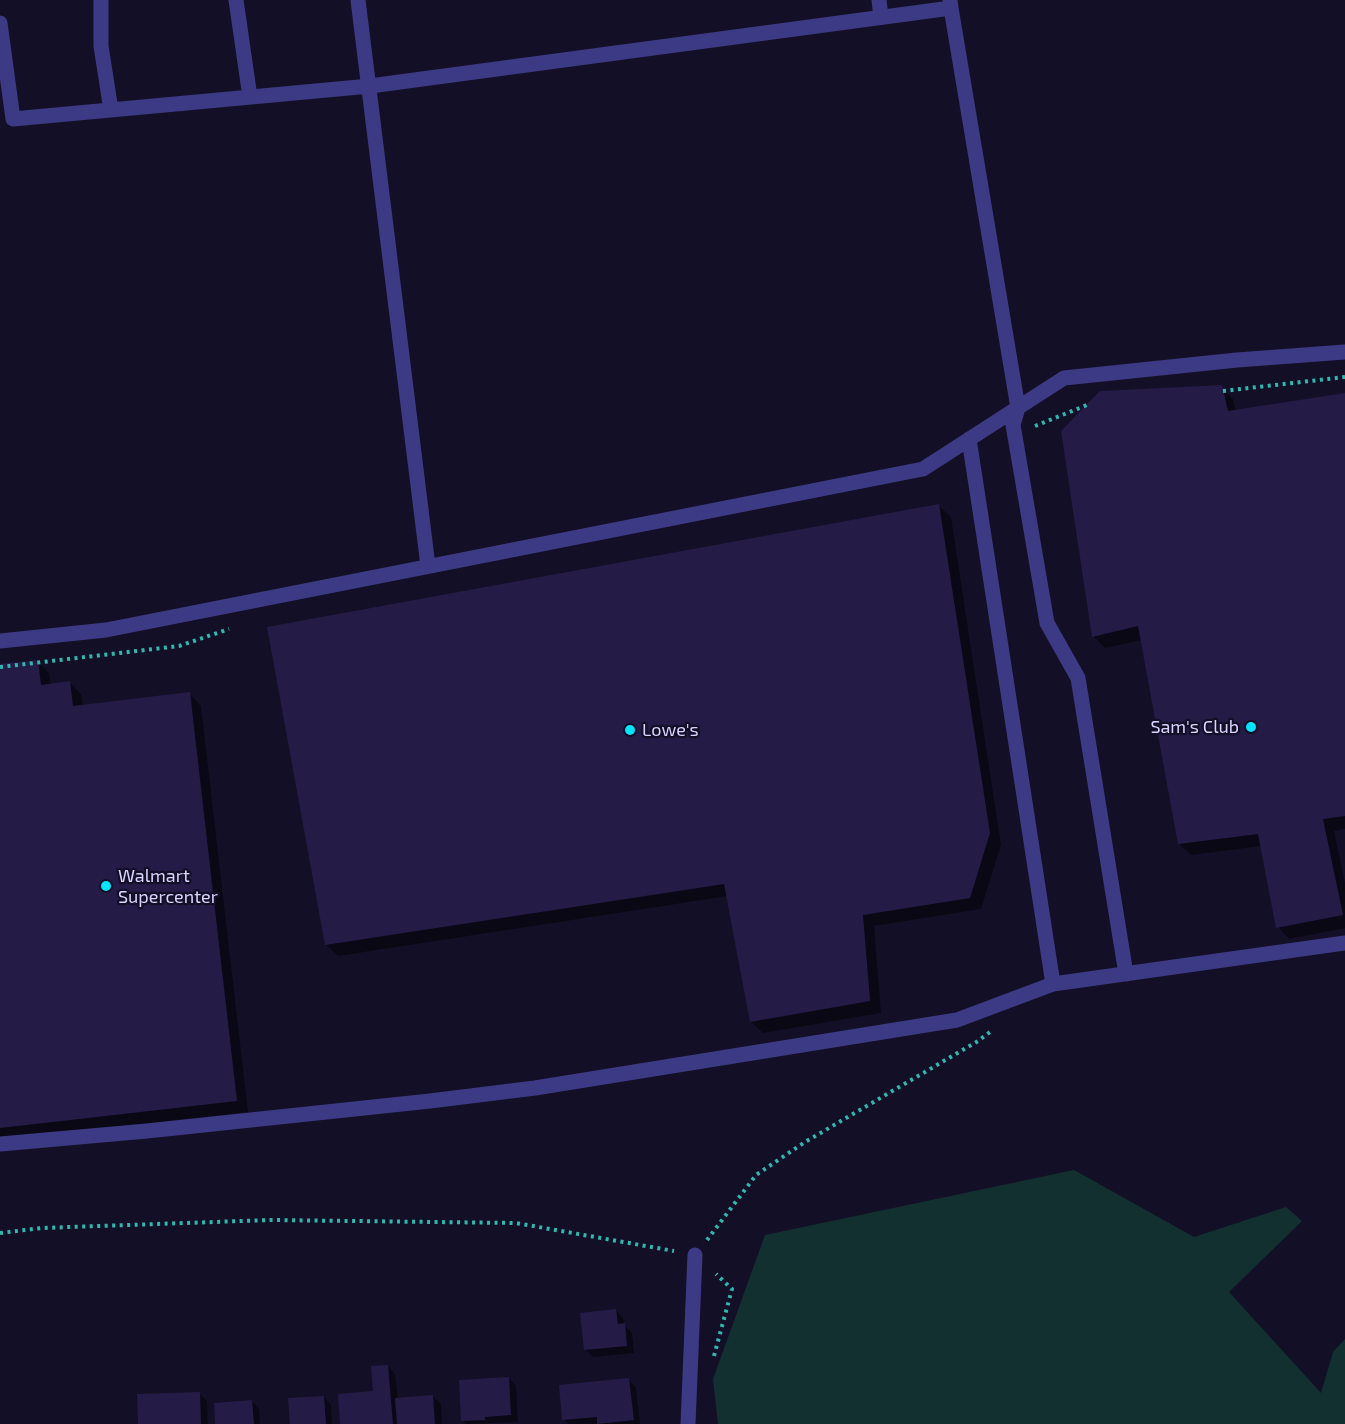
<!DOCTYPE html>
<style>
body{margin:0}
canvas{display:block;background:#130f26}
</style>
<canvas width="1345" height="1424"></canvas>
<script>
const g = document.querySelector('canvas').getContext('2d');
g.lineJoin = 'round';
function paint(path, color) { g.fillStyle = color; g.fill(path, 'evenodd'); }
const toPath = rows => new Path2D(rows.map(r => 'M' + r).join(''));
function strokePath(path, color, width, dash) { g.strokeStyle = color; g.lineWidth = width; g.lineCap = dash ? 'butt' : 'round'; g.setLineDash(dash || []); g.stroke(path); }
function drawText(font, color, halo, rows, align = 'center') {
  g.font = font + ' "Exo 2",sans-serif'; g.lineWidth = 4.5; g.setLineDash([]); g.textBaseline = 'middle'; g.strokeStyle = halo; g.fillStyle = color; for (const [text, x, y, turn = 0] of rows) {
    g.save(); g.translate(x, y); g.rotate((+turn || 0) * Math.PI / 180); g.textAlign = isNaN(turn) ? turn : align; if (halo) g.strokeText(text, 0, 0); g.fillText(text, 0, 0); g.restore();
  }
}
paint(toPath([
 [1074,1170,1194,1237,1286,1207,1302,1221,1229,1292,1321,1393,1333,1352,1345,1339,1345,1424,718,1424,713,1379,765,1235]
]), '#12302f');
paint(toPath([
 [1221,387,1233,399,1236,411,1345,395,1345,829,1334,831,1345,883,1345,928,1289,939,1278,927,1262,846,1191,855,1179,844,1142,640,1105,648,1094,637,1063,432],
 [939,506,951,517,1001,845,981,909,874,926,881,1013,763,1033,751,1022,728,896,338,956,326,945],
 [37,661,49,673,51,685,70,683,81,694,83,706,190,694,201,706,248,1112,0,1140,0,666],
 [616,1310,623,1318,624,1325,632,1333,634,1353,593,1357,586,1350],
 [388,1366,395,1374,398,1399,433,1396,441,1404,442,1424,342,1424,375,1393],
 [509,1378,516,1386,518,1422,466,1424,463,1421],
 [628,1379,636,1387,640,1424,568,1424,564,1419],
 [200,1394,207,1401,208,1424,140,1424],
 [324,1397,331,1405,332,1424,291,1424],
 [252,1401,259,1409,260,1424,217,1424]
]), '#0007');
paint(toPath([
 [1222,385,1228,411,1345,393,1345,816,1323,819,1343,915,1276,928,1258,834,1178,844,1138,626,1092,637,1061,431,1100,391],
 [939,504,990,833,970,898,863,915,870,1001,750,1022,724,884,325,945,267,627],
 [38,660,41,685,70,681,73,706,190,692,237,1101,0,1128,0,664],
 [616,1309,618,1324,625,1323,627,1346,584,1350,580,1313],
 [388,1365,393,1424,340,1424,338,1394,373,1391,371,1366],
 [509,1377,511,1415,485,1417,485,1420,461,1421,459,1380],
 [629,1378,634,1420,597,1424,597,1417,562,1420,559,1385],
 [200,1392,201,1424,138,1424,137,1394],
 [433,1395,435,1424,397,1424,395,1398],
 [324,1396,326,1424,290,1424,288,1398],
 [252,1400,254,1424,215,1424,214,1403]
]), '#241b47');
strokePath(toPath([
 [1223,391,1345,377],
 [1035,426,1087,405],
 [0,667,179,646,229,629],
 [0,1233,42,1228,271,1220,516,1223,674,1251],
 [707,1240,756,1175,805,1142,978,1041,990,1032],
 [714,1356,732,1289,716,1274]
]), '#2fb8b0', 4, [3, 4.5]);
strokePath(toPath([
 [101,0,101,46,111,110],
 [236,0,250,97],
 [358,0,428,566],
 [879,0,881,17],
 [951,8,1018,408,1013,425,1047,623,1078,678,1126,974],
 [0,23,13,119,370,86,951,8,950,0],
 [969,439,1053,984],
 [0,641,106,630,923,469,1064,378,1237,360,1345,352],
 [0,1144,147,1131,430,1101,535,1088,957,1020,1053,984,1345,943],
 [688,1424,695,1255]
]), '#3d3a85', 15);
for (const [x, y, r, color] of [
 [1251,727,6,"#00e5ff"],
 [630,730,6,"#00e5ff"],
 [106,886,6,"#00e5ff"]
]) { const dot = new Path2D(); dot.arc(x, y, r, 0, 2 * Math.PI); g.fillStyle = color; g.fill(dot); strokePath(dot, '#130f26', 2); }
drawText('18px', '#d9d4ff', '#130f26', [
 ["Sam's Club",1239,727,"right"],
 ["Lowe's",642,730],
 ["Walmart",118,876],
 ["Supercenter",118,897]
], 'left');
</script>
